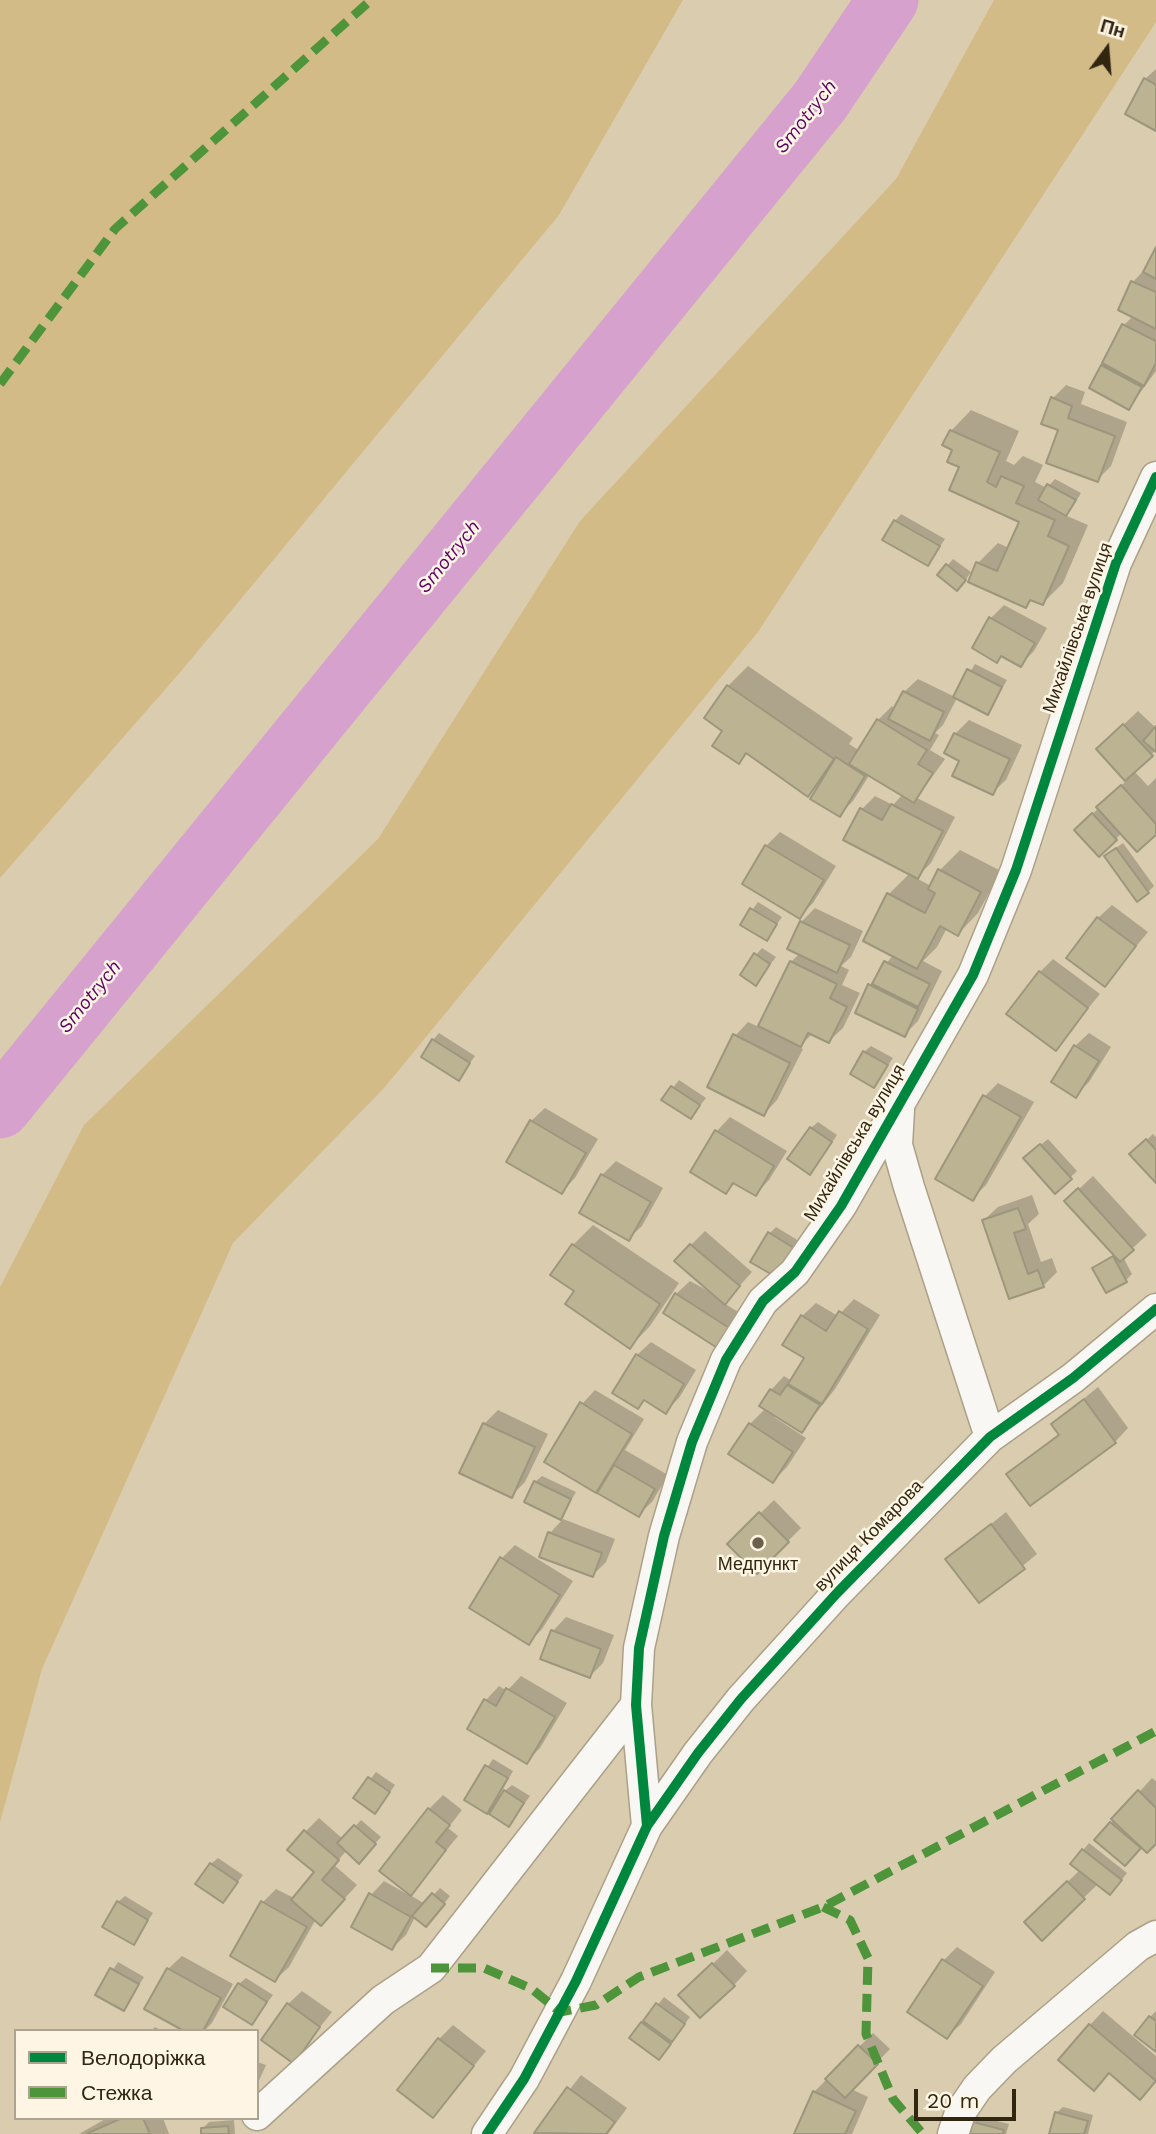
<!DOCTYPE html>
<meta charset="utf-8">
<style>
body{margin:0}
#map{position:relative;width:1156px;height:2134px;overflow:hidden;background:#daccae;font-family:"Work Sans",sans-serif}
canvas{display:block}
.legend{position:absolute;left:14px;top:2029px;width:245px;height:91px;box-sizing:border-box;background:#fef5e5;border:2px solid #aca390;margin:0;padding:9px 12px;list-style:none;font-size:21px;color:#312711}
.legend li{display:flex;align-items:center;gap:14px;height:35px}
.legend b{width:35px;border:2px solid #aca390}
.north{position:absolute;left:1072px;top:14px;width:70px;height:70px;-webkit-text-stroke:5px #fef5e5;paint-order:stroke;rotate:16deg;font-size:19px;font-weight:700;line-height:28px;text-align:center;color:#312711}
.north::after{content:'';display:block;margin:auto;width:24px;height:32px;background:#312711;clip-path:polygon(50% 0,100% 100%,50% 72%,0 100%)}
.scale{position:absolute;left:914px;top:2089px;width:102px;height:32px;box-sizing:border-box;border:4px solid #312711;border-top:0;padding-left:9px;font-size:21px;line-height:24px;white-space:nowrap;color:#312711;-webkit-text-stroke:5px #fef5e5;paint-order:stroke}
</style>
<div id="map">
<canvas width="1156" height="2134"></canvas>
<ul class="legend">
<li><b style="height:9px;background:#00873e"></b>Велодоріжка</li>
<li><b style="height:9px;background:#4e943a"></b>Стежка</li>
</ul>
<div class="north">Пн</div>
<div class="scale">20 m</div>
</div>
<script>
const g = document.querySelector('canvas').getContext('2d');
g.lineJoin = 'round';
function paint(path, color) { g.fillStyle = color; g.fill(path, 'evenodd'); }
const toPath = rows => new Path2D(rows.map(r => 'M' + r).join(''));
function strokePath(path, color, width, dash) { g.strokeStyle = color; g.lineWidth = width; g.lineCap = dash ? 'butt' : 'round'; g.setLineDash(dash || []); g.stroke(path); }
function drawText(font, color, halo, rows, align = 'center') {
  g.font = font + ' "Work Sans",sans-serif'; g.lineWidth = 5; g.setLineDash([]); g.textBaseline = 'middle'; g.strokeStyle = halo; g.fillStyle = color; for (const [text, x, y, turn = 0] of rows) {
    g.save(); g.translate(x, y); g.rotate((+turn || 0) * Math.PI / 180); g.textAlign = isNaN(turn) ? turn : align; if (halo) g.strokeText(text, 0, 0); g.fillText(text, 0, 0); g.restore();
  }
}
paint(toPath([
 [0,0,683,0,559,215,183,669,0,878],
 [994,0,1156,0,1156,22,758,632,385,1087,233,1243,42,1669,0,1822,0,1287,84,1125,378,839,580,521,896,179]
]), '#d3bb88');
paint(toPath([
 [1156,69,1156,129,1145,79],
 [1156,250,1156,371,1129,408,1103,366,1124,325,1133,316,1120,309,1133,282,1146,268],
 [1066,385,1085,392,1081,404,1127,422,1111,466,1097,480,1060,429,1053,398],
 [971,410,1019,431,1006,461,1014,465,1023,456,1043,465,1035,482,1047,488,1055,479,1081,493,1067,516,1088,525,1063,583,1043,603,1033,599,1026,606,978,563,998,543,1009,548,1021,521,961,467,951,431],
 [901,514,945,539,928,564,895,521],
 [953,559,971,572,964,582,947,566],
 [1004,605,1047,628,1034,651,1021,664,1003,655,997,661,991,618],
 [975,664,1007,680,988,713,957,698,943,725,935,733,939,735,930,750,945,759,917,798,955,817,931,863,916,878,931,886,940,870,960,850,1001,871,978,913,958,934,947,928,937,947,923,961,942,971,918,1021,904,1035,870,985,893,955,889,894,910,873,862,809,875,796,893,805,903,794,870,774,853,801,839,815,822,781,808,795,748,752,738,762,725,731,706,718,728,686,748,666,853,738,849,744,860,751,878,720,892,706,896,709,904,692,918,679,955,697],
 [1138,711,1156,728,1156,750,1134,771,1148,786,1156,778,1156,833,1122,833,1099,855,1076,830,1127,780,1098,749],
 [969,720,1022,745,1006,780,992,793,962,760,955,734],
 [780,832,836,866,813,903,800,916,744,883,766,846],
 [1123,843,1154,886,1148,892,1113,850],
 [758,902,782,917,767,938,742,924],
 [1112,905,1148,932,1105,984,1098,918],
 [815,908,863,931,851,957,841,966,849,970,842,985,860,993,843,1028,829,1041,813,1033,799,1047,803,1049,777,1100,764,1114,735,1036,748,1022,759,1027,791,962,800,953,801,922],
 [762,948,776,957,756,983,756,955],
 [1053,959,1100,994,1055,1049,1040,972],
 [439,1033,475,1056,459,1078,433,1040],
 [1089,1033,1111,1047,1089,1082,1076,1095,1075,1046],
 [871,1046,893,1058,874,1086,864,1052],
 [679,1080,706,1098,691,1117,664,1099],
 [998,1083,1034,1102,986,1185,972,1199,985,1096],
 [545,1108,598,1139,575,1178,562,1192,531,1121],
 [730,1117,787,1151,769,1180,756,1194,736,1182,726,1192,717,1131],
 [818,1122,837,1135,816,1166,811,1128],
 [1153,1134,1156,1137,1156,1181,1132,1154],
 [1048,1139,1077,1171,1055,1192,1032,1152],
 [616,1161,663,1188,642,1226,628,1239,602,1175],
 [1093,1176,1147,1235,1123,1257,1132,1274,1126,1280,1094,1268,1115,1254,1066,1201],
 [1032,1195,1039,1214,1028,1224,1041,1262,1052,1258,1057,1272,1044,1285,1010,1297,984,1220,998,1207],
 [593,1225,679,1283,650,1326,630,1347,576,1291,573,1245],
 [776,1227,799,1241,775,1275,770,1233],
 [705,1231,752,1272,724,1303,746,1317,735,1335,676,1294,690,1281,714,1294,691,1245],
 [854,1299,880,1315,835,1389,802,1431,776,1414,774,1417,806,1438,787,1467,773,1481,731,1454,750,1424,766,1408,771,1390,784,1376,792,1381,806,1358,802,1316,816,1303,838,1316],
 [651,1342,696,1370,679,1398,666,1411,646,1399,638,1407,637,1355],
 [1098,1387,1128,1428,1115,1442,1009,1474,1060,1433,1053,1424],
 [595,1390,644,1419,625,1450,668,1475,652,1502,638,1515,605,1480,595,1491,582,1404],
 [498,1410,548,1434,525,1482,511,1496,484,1424],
 [542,1476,576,1492,561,1518,535,1482],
 [774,1500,801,1528,757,1572,729,1544],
 [1006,1512,1037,1554,980,1601,948,1559],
 [563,1519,615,1539,606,1562,593,1575,550,1533],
 [515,1545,573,1581,542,1629,529,1643,502,1558],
 [566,1617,614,1635,603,1663,590,1676,553,1631],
 [521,1676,567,1703,540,1748,526,1762,469,1728,486,1700,499,1686,507,1691],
 [493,1759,513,1771,499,1796,512,1785,530,1796,509,1825,498,1801,486,1812,466,1799],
 [376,1772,395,1785,381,1805,356,1798],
 [1152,1778,1156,1781,1156,1842,1141,1845,1131,1858,1111,1823],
 [443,1795,462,1810,448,1828,458,1836,410,1895,425,1904,440,1888,450,1896,432,1919,415,1917,406,1935,392,1948,371,1895,384,1881,407,1894,429,1809],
 [319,1818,343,1839,361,1820,381,1837,359,1861,347,1850,334,1865,357,1885,334,1910,316,1919,289,1967,275,1980,263,1902,276,1889,294,1898,317,1872,305,1832],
 [1089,1843,1127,1873,1116,1887,1098,1884,1042,1938,1026,1922,1080,1870,1072,1864],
 [218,1858,243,1875,223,1901,211,1864],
 [125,1896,153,1913,133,1943,118,1902],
 [957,1947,995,1972,961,2024,947,2037,910,2012,944,1960],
 [727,1950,747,1971,734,1985,681,1995],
 [182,1956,233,1984,212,2023,204,2031,188,2031,168,1969],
 [118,1962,144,1977,124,2009,97,1995],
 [246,1978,273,1995,252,2023,239,1984],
 [302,1991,332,2012,293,2061,288,2004],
 [664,1997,690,2017,665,2052,643,2024],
 [1103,2011,1156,2056,1156,2081,1140,2098,1090,2025],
 [1156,2011,1156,2050,1150,2017],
 [453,2025,486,2051,433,2116,439,2039],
 [155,2027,163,2031,151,2031],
 [873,2033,890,2049,851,2089,868,2097,852,2134,796,2134,814,2092],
 [257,2062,266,2065,257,2085],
 [581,2075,627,2108,608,2134,536,2133],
 [1063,2107,1093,2115,1088,2134,1051,2134,1056,2113],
 [981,2117,1009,2124,1006,2134,972,2134,974,2123],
 [107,2118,163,2118,169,2134,79,2134],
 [234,2120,235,2134,203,2134,203,2128,209,2122]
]), '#0003');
strokePath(toPath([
 [0,1108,820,101,888,0]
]), '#d6a1cd', 61);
const building = toPath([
 [1144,78,1156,85,1156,131,1125,114,1144,78],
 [1156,247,1156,279,1143,272,1156,247],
 [1131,281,1156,292,1156,329,1118,310,1131,281],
 [1122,324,1156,341,1156,363,1144,386,1102,363,1122,324],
 [1101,365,1142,387,1129,410,1089,388,1101,365],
 [1051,397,1072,406,1068,418,1115,436,1098,482,1046,463,1058,430,1041,424,1051,397],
 [950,430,1000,452,987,482,996,487,1001,476,1024,486,1016,503,1055,520,1048,536,1069,546,1043,605,1030,600,1026,608,968,582,976,562,997,571,1019,522,949,490,959,467,947,462,952,450,942,445,950,430],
 [1047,484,1076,500,1066,516,1038,500,1047,484],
 [894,520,940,546,928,566,882,540,894,520],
 [946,564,966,580,957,591,937,575,946,564],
 [989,617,1035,643,1021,667,1001,656,997,663,972,648,989,617],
 [967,669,1002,687,988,715,953,697,967,669],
 [727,685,834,759,808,797,746,753,739,764,712,746,722,731,704,718,727,685],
 [903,691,944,712,930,741,888,719,903,691],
 [877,719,927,750,918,764,933,773,914,803,849,764,877,719],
 [1123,724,1153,756,1125,781,1096,749,1123,724],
 [1156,726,1156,752,1143,741,1156,726],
 [954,733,1010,759,993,795,952,776,959,761,944,753,954,733],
 [836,757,865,776,840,817,810,799,836,757],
 [1121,785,1156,824,1156,835,1137,852,1096,807,1121,785],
 [891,804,943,831,918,879,843,840,860,808,882,820,891,804],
 [1092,813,1117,840,1099,857,1074,830,1092,813],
 [765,845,824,880,800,919,742,884,765,845],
 [1116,848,1149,893,1137,902,1104,856,1116,848],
 [938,869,981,892,958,936,940,926,917,969,863,941,887,893,925,913,935,893,928,889,938,869],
 [750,908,777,924,767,941,740,925,750,908],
 [1097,917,1136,946,1105,987,1066,958,1097,917],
 [800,921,850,945,837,973,787,949,800,921],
 [754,953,770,964,756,986,740,975,754,953],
 [790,961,837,984,830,998,847,1007,829,1043,808,1033,801,1047,758,1026,790,961],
 [884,961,930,984,918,1007,872,984,884,961],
 [1039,971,1088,1008,1056,1051,1006,1014,1039,971],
 [868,984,918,1009,905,1037,855,1013,868,984],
 [733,1034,790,1063,764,1116,707,1087,733,1034],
 [432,1039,470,1063,459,1081,421,1057,432,1039],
 [1074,1045,1099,1061,1076,1098,1051,1082,1074,1045],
 [863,1051,888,1065,874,1088,850,1074,863,1051],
 [671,1086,700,1105,691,1119,661,1100,671,1086],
 [983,1095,1021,1117,973,1201,935,1179,983,1095],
 [530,1120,586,1153,562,1194,506,1162,530,1120],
 [810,1127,832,1142,810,1175,787,1159,810,1127],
 [715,1130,774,1166,756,1196,733,1183,726,1194,690,1172,715,1130],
 [1146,1139,1156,1150,1156,1183,1129,1154,1146,1139],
 [1040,1144,1072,1179,1055,1194,1023,1158,1040,1144],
 [601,1174,651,1202,629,1241,579,1213,601,1174],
 [1078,1188,1134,1250,1120,1262,1064,1201,1078,1188],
 [1018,1208,1026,1229,1014,1233,1028,1274,1038,1270,1044,1287,1009,1299,982,1220,1018,1208],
 [768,1232,794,1248,776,1277,750,1262,768,1232],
 [572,1244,660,1304,630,1349,565,1304,574,1291,550,1275,572,1244],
 [690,1244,740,1286,725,1305,674,1261,690,1244],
 [1113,1256,1127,1282,1106,1293,1092,1268,1113,1256],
 [675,1293,734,1331,722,1351,663,1313,675,1293],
 [839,1311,868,1329,822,1404,788,1384,804,1358,782,1345,801,1315,826,1331,839,1311],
 [636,1354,684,1384,666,1414,644,1400,638,1409,612,1393,636,1354],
 [787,1385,820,1405,802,1433,759,1406,770,1389,780,1395,787,1385],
 [1084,1399,1116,1443,1030,1506,1006,1474,1059,1435,1051,1424,1084,1399],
 [580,1402,632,1434,596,1493,544,1462,580,1402],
 [483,1423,535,1447,512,1498,459,1473,483,1423],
 [749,1423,793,1452,773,1483,728,1454,749,1423],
 [614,1465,655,1489,639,1517,597,1493,614,1465],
 [534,1481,571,1499,561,1520,524,1502,534,1481],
 [759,1512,789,1542,757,1574,727,1544,759,1512],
 [991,1524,1025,1569,979,1603,945,1559,991,1524],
 [548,1532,602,1553,593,1577,539,1557,548,1532],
 [500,1557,560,1595,529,1645,469,1608,500,1557],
 [551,1630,601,1649,590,1678,540,1659,551,1630],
 [506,1688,555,1717,527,1764,467,1729,484,1699,496,1706,506,1688],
 [485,1765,508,1778,487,1814,464,1800,485,1765],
 [368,1777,390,1792,375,1814,353,1798,368,1777],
 [504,1790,524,1803,509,1827,489,1814,504,1790],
 [1138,1790,1156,1808,1156,1844,1147,1853,1111,1819,1138,1790],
 [428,1808,450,1825,436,1842,446,1850,411,1896,379,1871,428,1808],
 [1110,1822,1141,1848,1125,1866,1094,1840,1110,1822],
 [354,1825,376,1844,359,1864,337,1843,354,1825],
 [304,1830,339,1860,322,1880,345,1899,321,1926,291,1900,314,1872,287,1850,304,1830],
 [1082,1849,1122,1880,1110,1895,1070,1864,1082,1849],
 [210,1863,238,1882,223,1903,195,1884,210,1863],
 [1067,1881,1085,1899,1042,1941,1024,1922,1067,1881],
 [369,1893,411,1917,392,1950,351,1927,369,1893],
 [432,1893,445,1904,426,1927,412,1916,432,1893],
 [117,1901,148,1920,134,1945,102,1927,117,1901],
 [261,1901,307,1927,275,1982,230,1956,261,1901],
 [942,1959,983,1986,947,2039,907,2012,942,1959],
 [712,1963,735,1986,700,2018,678,1995,712,1963],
 [110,1968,139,1984,124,2011,95,1995,110,1968],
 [167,1968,221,1998,203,2031,184,2031,144,2009,167,1968],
 [238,1983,267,2002,252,2025,223,2007,238,1983],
 [287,2003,320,2027,294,2064,261,2040,287,2003],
 [656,2003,685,2024,672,2042,643,2021,656,2003],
 [1149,2016,1156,2021,1156,2052,1134,2035,1149,2016],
 [641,2022,671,2044,659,2060,629,2038,641,2022],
 [1089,2024,1156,2081,1140,2100,1109,2073,1094,2091,1058,2060,1089,2024],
 [438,2038,474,2066,433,2118,397,2090,438,2038],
 [858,2045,878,2064,845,2098,825,2079,858,2045],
 [567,2087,615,2122,606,2134,534,2133,567,2087],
 [813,2091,856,2111,845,2134,794,2134,813,2091],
 [1055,2112,1088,2121,1084,2134,1049,2134,1055,2112],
 [122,2118,143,2118,150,2134,86,2134,122,2118],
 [973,2122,1004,2130,1003,2134,970,2134,973,2122],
 [228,2126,229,2134,201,2134,201,2128,228,2126]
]);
paint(building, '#bbb391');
strokePath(building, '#9d967e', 2);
const minor = toPath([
 [899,1110,897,1145,909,1187,990,1437],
 [647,1826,636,1705,639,1648,664,1536,692,1442,726,1360,763,1301,795,1272,841,1206,973,975,1016,870,1116,563,1156,477],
 [257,2115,383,2000,431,1968,636,1705],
 [487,2134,524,2079,576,1981,647,1826,698,1753,741,1699,837,1593,990,1437,1073,1378,1156,1309],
 [953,2134,960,2113,977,2088,1004,2060,1138,1946,1156,1936]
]);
strokePath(minor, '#aba088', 33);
strokePath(minor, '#f9f7f3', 30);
strokePath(toPath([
 [0,384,115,229,371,0],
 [823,1907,850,1920,868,1958,866,2034,893,2099,923,2134],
 [431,1968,484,1968,532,1989,560,2012,596,2005,639,1977,823,1907,1156,1731]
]), '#4e943a', 9, [18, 9]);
strokePath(toPath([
 [647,1826,636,1705,639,1648,664,1536,692,1442,726,1360,763,1301,795,1272,841,1206,973,975,1016,870,1116,563,1156,477],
 [487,2134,524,2079,576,1981,647,1826,698,1753,741,1699,837,1593,990,1437,1073,1378,1156,1309]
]), '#00873e', 10);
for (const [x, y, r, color] of [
 [758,1543,7,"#6c6148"]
]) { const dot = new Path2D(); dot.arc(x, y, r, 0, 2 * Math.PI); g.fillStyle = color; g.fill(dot); strokePath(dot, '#fef5e5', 2.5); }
drawText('18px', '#312711', '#fef5e5', [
 ["Михайлівська вулиця",1078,628,-71],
 ["Михайлівська вулиця",855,1143,-59],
 ["вулиця Комарова",869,1536,-46]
]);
drawText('18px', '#312711', '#fef5e5', [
 ["Медпункт",758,1565]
]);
drawText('italic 19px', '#5e0066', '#fef5e5', [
 ["Smotrych",806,117,-52],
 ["Smotrych",449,557,-51],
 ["Smotrych",90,997,-51]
]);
</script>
